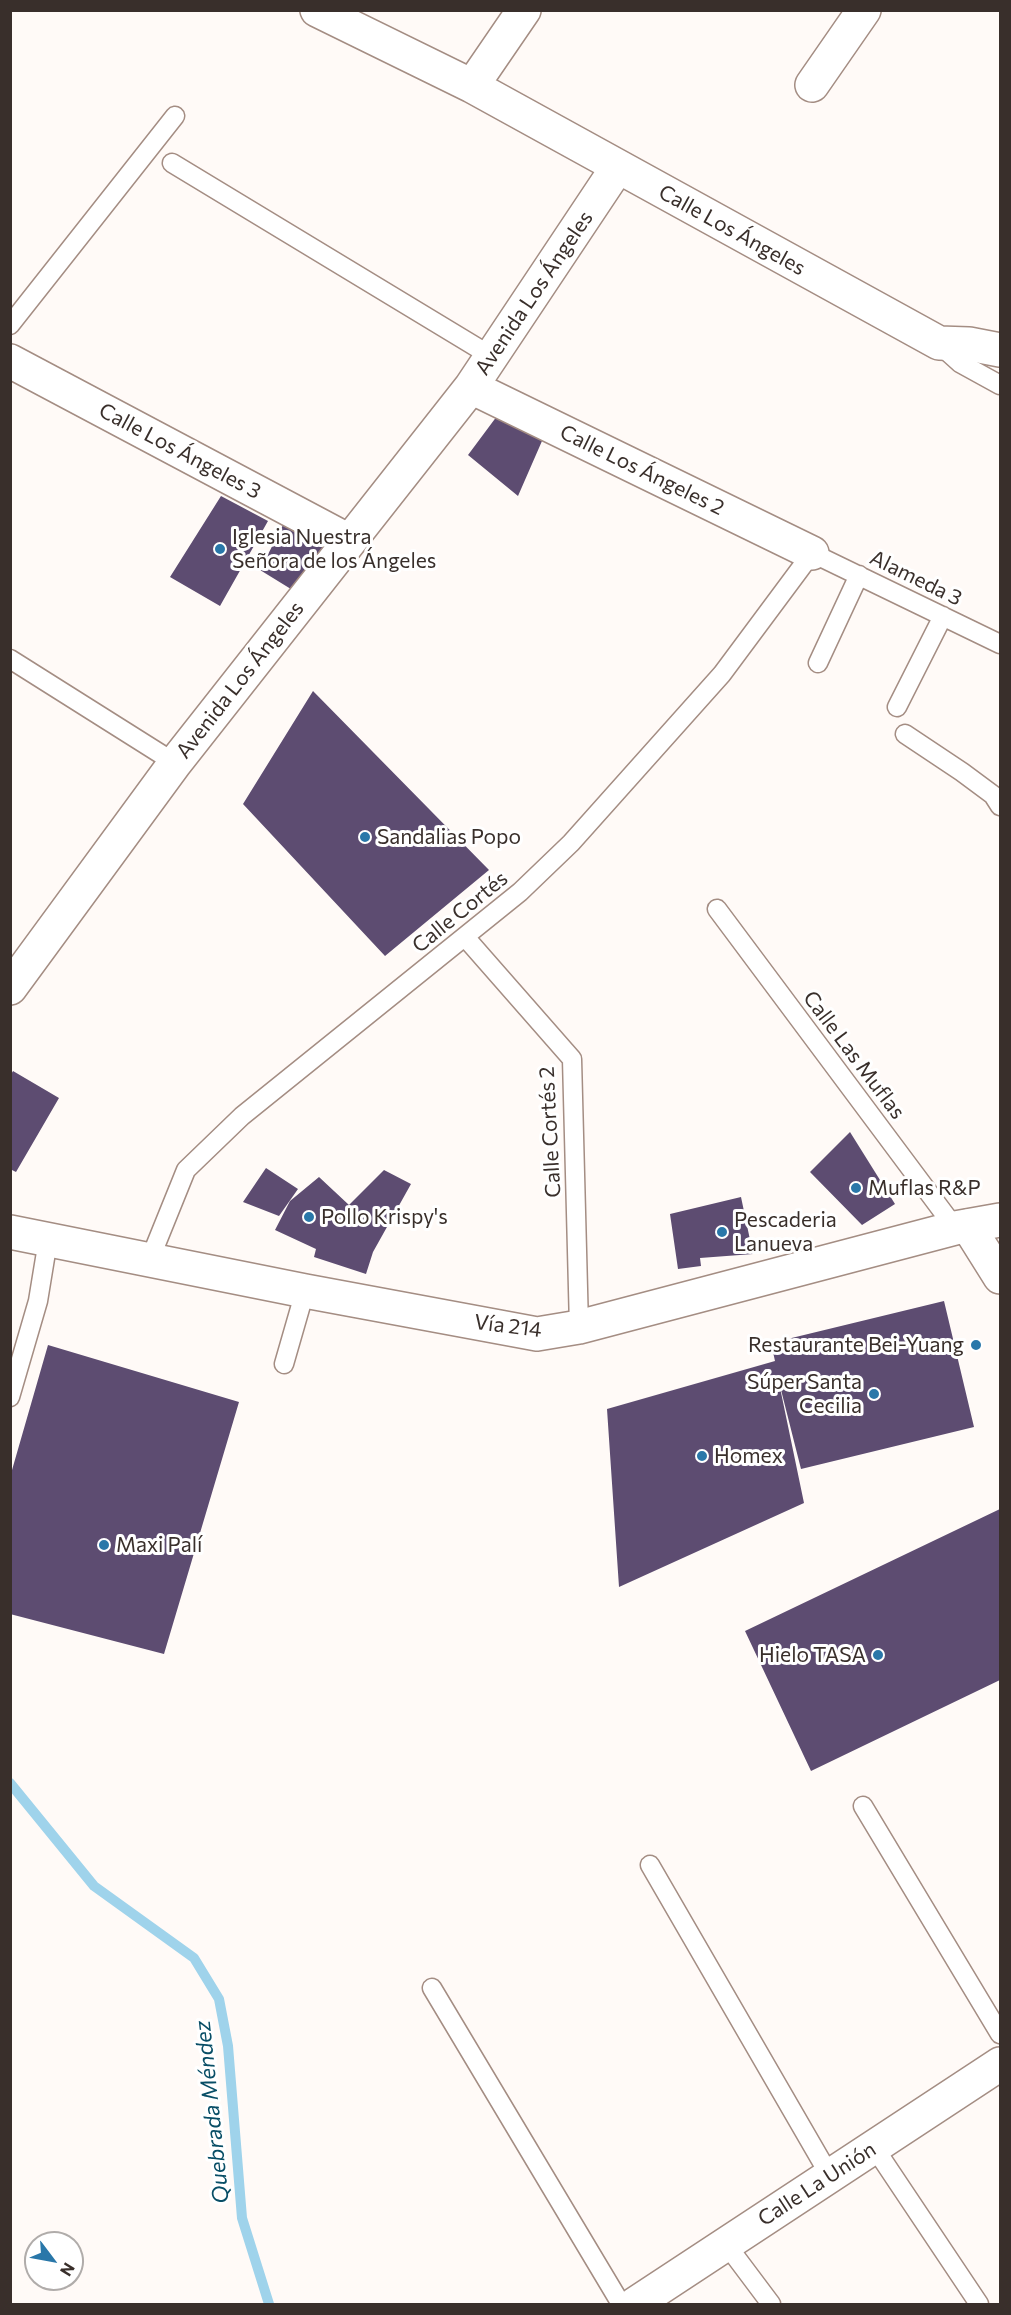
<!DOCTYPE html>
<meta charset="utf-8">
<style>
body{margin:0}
#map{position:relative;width:1011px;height:2315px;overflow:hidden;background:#fffaf7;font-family:Commissioner,sans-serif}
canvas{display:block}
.frame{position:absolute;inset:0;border:12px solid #392f2b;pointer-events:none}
.north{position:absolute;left:24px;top:2231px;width:60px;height:60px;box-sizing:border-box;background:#fff;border:2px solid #b0acaa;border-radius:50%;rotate:122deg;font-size:16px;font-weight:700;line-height:24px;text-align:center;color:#392f2b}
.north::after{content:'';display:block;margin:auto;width:21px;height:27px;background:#2977a9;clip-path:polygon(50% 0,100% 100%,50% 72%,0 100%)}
</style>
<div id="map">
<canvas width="1011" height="2315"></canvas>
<div class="frame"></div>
<div class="north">N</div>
</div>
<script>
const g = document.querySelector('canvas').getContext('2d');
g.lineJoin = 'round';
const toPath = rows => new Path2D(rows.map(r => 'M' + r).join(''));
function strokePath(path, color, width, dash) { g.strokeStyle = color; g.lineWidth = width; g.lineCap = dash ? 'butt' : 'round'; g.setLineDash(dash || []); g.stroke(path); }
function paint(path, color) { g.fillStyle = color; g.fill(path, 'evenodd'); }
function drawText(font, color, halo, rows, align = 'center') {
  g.font = font + ' Commissioner,sans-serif'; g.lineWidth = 6; g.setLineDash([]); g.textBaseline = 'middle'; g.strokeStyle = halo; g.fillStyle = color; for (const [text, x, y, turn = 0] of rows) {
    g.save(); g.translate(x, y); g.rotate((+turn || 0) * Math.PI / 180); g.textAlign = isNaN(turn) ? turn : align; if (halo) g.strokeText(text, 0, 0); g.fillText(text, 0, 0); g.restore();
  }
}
strokePath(toPath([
 [10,1783,94,1886,194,1958,219,1999,228,2046,242,2218,269,2304]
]), '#9fd3eb', 10);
paint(toPath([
 [500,412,542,441,518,496,468,455],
 [221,496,268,521,220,606,170,577],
 [285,521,329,549,299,594,260,570],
 [313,691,489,870,385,956,243,804],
 [13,1071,59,1098,16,1172,10,1169,10,1076],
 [850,1132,895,1204,862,1225,810,1172],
 [266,1168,298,1189,279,1216,243,1202],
 [384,1170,411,1184,373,1252,366,1274,314,1257,316,1249,275,1230,290,1201,319,1177,349,1205],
 [741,1197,753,1254,700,1258,701,1266,678,1269,670,1214],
 [944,1301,974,1427,801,1469,778,1378,804,1503,619,1587,607,1409,775,1361,771,1343],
 [48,1345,239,1402,164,1654,10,1614,10,1477],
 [1000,1509,1000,1680,811,1771,745,1631]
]), '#5d4c71');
const service = toPath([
 [172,163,491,356],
 [10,325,175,116],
 [940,345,960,363,1000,385],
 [10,659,175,763],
 [818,663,859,575],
 [897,707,943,616],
 [905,734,962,772,993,795,1000,806],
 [717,909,955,1228],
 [465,937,572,1059,579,1327],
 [150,1259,186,1170,242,1116,520,892,571,843,722,674,812,553,1000,644],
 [284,1364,305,1291],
 [10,1397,38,1301,48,1240],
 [863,1806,1000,2034],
 [650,1865,830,2176],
 [432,1988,621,2304],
 [874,2147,979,2304],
 [726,2244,771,2304]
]);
const minor = toPath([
 [317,10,472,86,939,343,969,344,1000,350],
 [812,85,864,10],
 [472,86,524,10],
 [10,361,349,541],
 [471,387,812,553],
 [10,988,175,763,471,387,617,168],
 [968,1226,1000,1277],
 [635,2304,1000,2064]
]);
const secondary = toPath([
 [10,1232,305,1291,537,1334,579,1327,955,1228,1000,1220]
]);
strokePath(service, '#a48d83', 21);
strokePath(minor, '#a48d83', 36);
strokePath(secondary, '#a48d83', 36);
strokePath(service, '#fff', 18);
strokePath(minor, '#fff', 33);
strokePath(secondary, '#fff', 33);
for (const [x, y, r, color] of [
 [220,549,6,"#2977a9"],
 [365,837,6,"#2977a9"],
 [856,1188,6,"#2977a9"],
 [309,1217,6,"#2977a9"],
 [722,1232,6,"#2977a9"],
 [976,1345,6,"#2977a9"],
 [874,1394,6,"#2977a9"],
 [702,1456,6,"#2977a9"],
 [104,1545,6,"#2977a9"],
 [878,1655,6,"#2977a9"]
]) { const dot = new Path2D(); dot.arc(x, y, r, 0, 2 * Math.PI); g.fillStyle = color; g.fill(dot); strokePath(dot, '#fff', 2); }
drawText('21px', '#392f2b', '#fff', [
 ["Calle Los Ángeles",732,230,29],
 ["Avenida Los Ángeles",534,293,-56],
 ["Calle Los Ángeles 3",180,451,28],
 ["Calle Los Ángeles 2",642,470,26],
 ["Alameda 3",916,578,26],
 ["Avenida Los Ángeles",240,680,-52],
 ["Calle Cortés",460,912,-39],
 ["Calle Las Muflas",854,1055,53],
 ["Calle Cortés 2",550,1132,-93],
 ["Vía 214",508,1326,7],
 ["Calle La Unión",817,2184,-33]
]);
drawText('21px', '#392f2b', '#fff', [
 ["Iglesia Nuestra",232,537],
 ["Señora de los Ángeles",232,561],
 ["Sandalias Popo",377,837],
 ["Muflas R&P",868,1188],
 ["Pollo Krispy's",321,1217],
 ["Pescaderia",734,1220],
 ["Lanueva",734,1244],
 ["Restaurante Bei-Yuang",964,1345,"right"],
 ["Súper Santa",862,1382,"right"],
 ["Cecilia",862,1406,"right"],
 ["Homex",714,1456],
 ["Maxi Palí",116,1545],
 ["Hielo TASA",866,1655,"right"]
], 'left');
drawText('italic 22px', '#084e66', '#fff', [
 ["Quebrada Méndez",212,2112,-96]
]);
</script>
